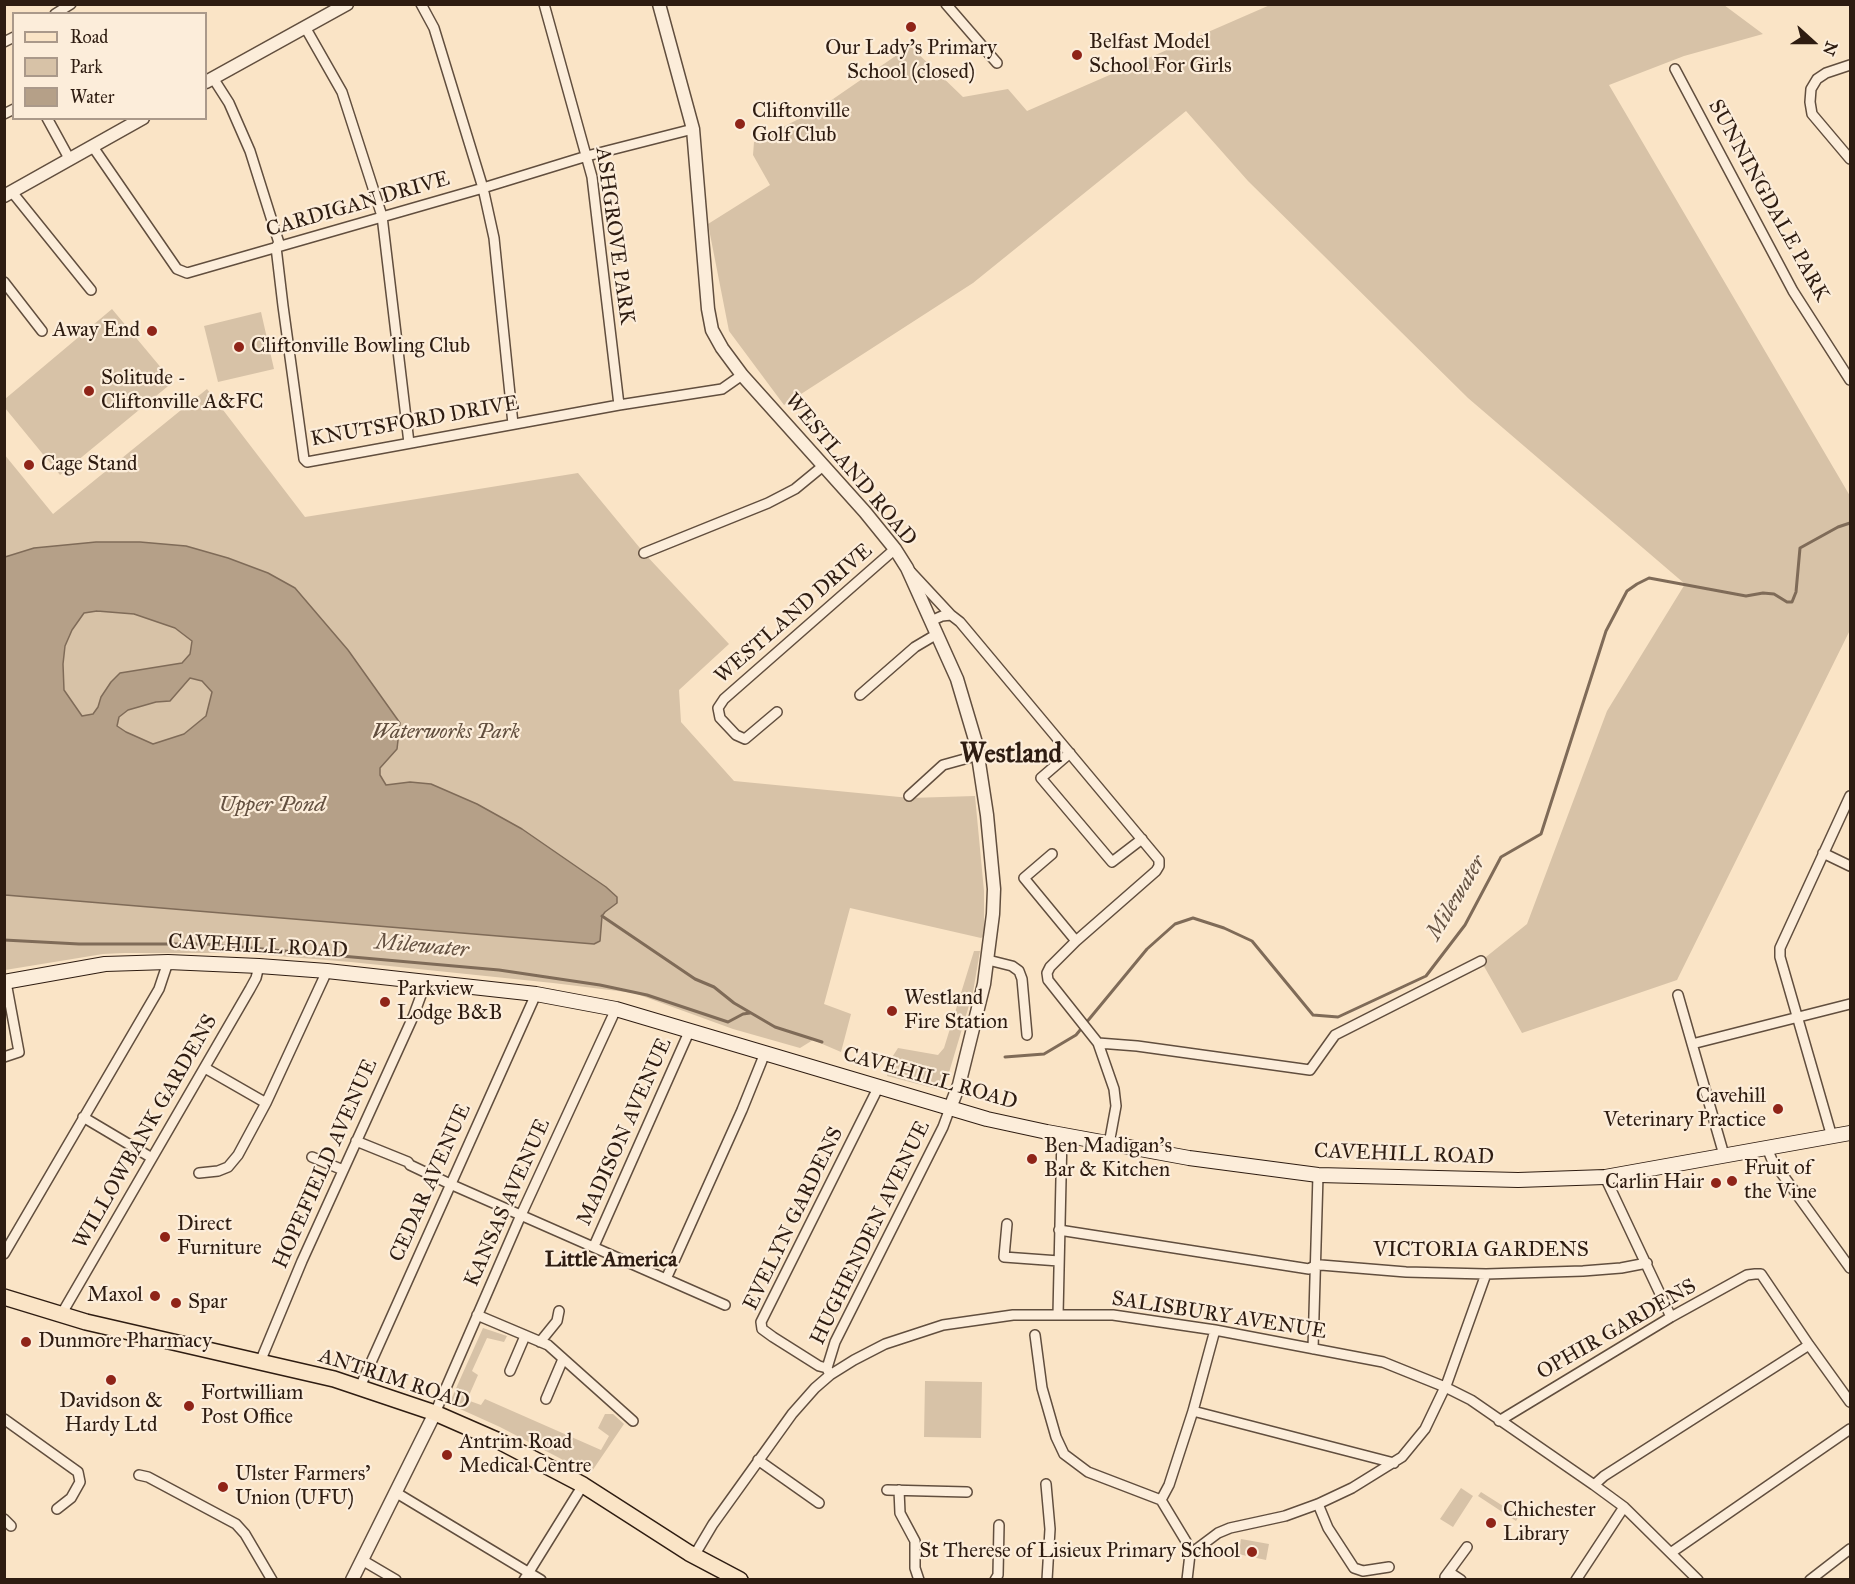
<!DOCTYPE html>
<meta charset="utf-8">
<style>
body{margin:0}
#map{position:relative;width:1855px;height:1584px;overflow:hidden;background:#fae4c6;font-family:"IM FELL Great Primer",serif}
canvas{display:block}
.frame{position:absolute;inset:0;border:6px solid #2e1c11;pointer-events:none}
.legend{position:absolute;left:12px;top:12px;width:195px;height:108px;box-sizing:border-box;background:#fcedda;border:2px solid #aa998a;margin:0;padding:8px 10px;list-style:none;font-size:18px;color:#2e1c11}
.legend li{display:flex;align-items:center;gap:12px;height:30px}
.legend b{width:30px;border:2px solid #aa998a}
.north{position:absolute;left:1783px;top:12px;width:60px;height:60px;-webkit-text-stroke:4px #fcedda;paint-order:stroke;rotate:111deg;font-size:16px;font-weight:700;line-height:24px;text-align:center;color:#2e1c11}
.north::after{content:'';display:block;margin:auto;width:21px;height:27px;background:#2e1c11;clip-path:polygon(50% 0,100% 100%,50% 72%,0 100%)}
</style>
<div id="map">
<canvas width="1855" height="1584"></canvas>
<div class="frame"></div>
<ul class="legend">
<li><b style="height:8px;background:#fae4c6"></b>Road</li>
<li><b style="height:16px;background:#d7c2a7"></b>Park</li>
<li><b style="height:16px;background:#b5a088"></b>Water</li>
</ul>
<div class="north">N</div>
</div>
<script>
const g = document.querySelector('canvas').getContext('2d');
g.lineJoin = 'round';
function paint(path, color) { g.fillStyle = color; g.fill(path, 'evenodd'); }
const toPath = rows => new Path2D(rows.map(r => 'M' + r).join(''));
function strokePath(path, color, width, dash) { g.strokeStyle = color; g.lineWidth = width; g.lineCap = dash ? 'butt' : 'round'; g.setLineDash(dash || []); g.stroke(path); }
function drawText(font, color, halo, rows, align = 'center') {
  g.font = font + ' "IM FELL Great Primer",serif'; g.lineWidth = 4.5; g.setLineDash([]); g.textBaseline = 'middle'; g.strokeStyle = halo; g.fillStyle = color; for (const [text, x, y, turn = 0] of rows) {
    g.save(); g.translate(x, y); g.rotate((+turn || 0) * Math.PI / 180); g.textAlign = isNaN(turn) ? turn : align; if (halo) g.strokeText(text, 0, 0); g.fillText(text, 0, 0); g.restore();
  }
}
paint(toPath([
 [1270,5,1724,5,1763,34,1684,56,1609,85,1850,496,1850,630,1677,980,1522,1033,1481,961,1527,924,1607,711,1685,584,1468,398,1248,181,1186,111,973,283,784,405,729,331,708,224,770,185,753,155,754,142,820,108,910,46,963,97,1008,89,1027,111],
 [112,309,173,382,60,475,5,408,5,399],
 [261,312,274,369,218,382,204,326],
 [207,389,305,517,578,473,644,553,729,644,679,690,681,722,734,781,910,798,975,796,984,891,984,936,981,938,850,908,824,1004,851,1014,841,1052,813,1040,800,1048,733,1029,634,993,553,983,351,962,240,953,125,953,103,954,5,970,4,454,53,514],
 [974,951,980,951,973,992,945,1086,941,1090,887,1076,889,1062,898,1048,938,1055,944,1048],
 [483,1328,507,1336,504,1342,487,1338,472,1371,478,1375,467,1400,481,1405,485,1399,601,1450,609,1436,598,1428,605,1414,613,1414,624,1424,590,1474,500,1427,449,1404],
 [925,1381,982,1382,981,1438,924,1437],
 [1461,1488,1473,1496,1453,1527,1440,1519],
 [1481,1492,1519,1516,1516,1521,1478,1496],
 [1241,1539,1269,1544,1266,1560,1238,1554]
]), '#d7c2a7');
const water = toPath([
 [96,542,140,542,186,546,228,558,268,573,295,588,348,650,400,723,397,749,380,768,380,775,386,785,410,782,431,784,477,804,522,829,606,887,617,897,617,903,605,912,602,916,600,941,594,944,5,895,5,557,34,548,96,542],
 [97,611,134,614,175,628,192,641,190,654,182,663,120,673,111,682,101,697,98,707,93,714,82,716,64,690,63,664,65,646,72,630,84,613,97,611],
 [190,678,202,681,212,692,206,716,184,734,153,744,126,732,117,726,119,717,128,710,156,702,170,701,190,678]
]);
paint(water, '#b5a088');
strokePath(water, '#7f6b58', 1.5);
strokePath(toPath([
 [602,916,695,979,714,987,734,1003,775,1027,822,1042],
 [4,940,79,944,206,944,499,970,600,985,647,995,728,1022,743,1014,750,1013],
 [1005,1057,1044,1054,1076,1035,1147,949,1175,924,1193,918,1224,928,1252,941,1313,1015,1338,1017,1426,976,1465,925,1501,857,1541,834,1606,631,1627,591,1637,584,1649,578,1746,596,1763,593,1774,594,1787,602,1792,602,1796,592,1800,548,1838,527,1850,523]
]), '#7f6b58', 3);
const minor = toPath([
 [421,4,434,28,483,188,494,238,513,424],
 [544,4,592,177,619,405],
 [946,4,997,63],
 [55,14,71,4],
 [305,27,342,92,382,216,409,443],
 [4,42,14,37],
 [1850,65,1826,73,1817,79,1811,89,1810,102,1812,114,1850,159],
 [1675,69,1793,291,1850,380],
 [213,78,229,103,250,151,279,243,276,247,283,306,304,459,307,462,619,405,722,389,742,375],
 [4,114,14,109],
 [47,118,70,160],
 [93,147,177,269,187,273,483,188,587,156,693,129],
 [12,192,91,290],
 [4,282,42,331],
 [644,553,768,503,795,489,823,466],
 [911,572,951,615],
 [931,621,942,616,951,615,960,622,1159,860,1159,866,1156,871,1076,941,1050,967,1047,973,1048,980,1098,1043,1114,1089,1116,1106,1109,1144],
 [860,695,915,647,937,634],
 [777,712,745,739,736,735,720,718,718,708,724,699,895,549],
 [1070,753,1041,778,1112,862,1142,839],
 [909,796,943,765,979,755],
 [1823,853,1850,866],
 [1052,854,1024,878,1076,941],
 [988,960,1012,966,1019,971,1022,979,1027,1035],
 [1678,995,1724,1155],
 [1098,1043,1137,1046,1310,1070,1335,1035,1481,961],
 [1692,1044,1850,1004],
 [4,1057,19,1052,6,982],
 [205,1068,266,1103],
 [83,1117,152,1158],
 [1832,1137,1780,957,1780,948,1850,796],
 [356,1141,408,1162,410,1165,450,1184,725,1305],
 [1767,1148,1772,1160,1850,1268],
 [312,1157,343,1170],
 [199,1173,218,1171,228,1167,238,1155,266,1103,327,971],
 [1605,1177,1671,1317],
 [1007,1224,1004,1257,1059,1261],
 [1059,1230,1309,1269,1314,1266,1321,1265,1406,1272,1486,1274,1583,1271,1621,1268,1647,1263],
 [594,1246,689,1032],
 [4,1254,159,989,168,962],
 [666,1279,742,1110,765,1053],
 [61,1315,250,989,256,978,259,966],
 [477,1315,548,1345,633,1421],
 [1058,1315,1062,1134],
 [1035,1335,1042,1388,1056,1437,1064,1454,1088,1472,1161,1500,1187,1543,1190,1554,1187,1580],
 [540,1342,557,1321,559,1311],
 [1313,1349,1318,1175],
 [260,1362,302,1261,413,1017,426,982],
 [827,1368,819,1366,773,1337,762,1329,761,1322,878,1088],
 [510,1371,525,1336],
 [829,1373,827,1368,835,1342,943,1127,950,1108],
 [360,1387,536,994],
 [546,1399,563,1359],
 [1193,1411,1394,1463],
 [435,1413,521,1215,616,1009],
 [4,1419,78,1472,80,1482,71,1498,57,1509],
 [1499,1421,1671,1317,1747,1275,1755,1274,1761,1274,1809,1345,1850,1402],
 [758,1460,819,1503],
 [139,1475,148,1477,236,1524,245,1534,272,1580],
 [1046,1484,1050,1529,1047,1580],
 [1594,1485,1604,1476,1809,1345],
 [887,1490,967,1492],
 [899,1490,900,1513,915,1541,915,1568,919,1580],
 [395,1492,541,1580],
 [1161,1500,1169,1485,1193,1411,1215,1330],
 [1318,1504,1328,1528,1354,1568,1363,1571,1389,1567],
 [4,1519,11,1526],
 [1672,1552,1850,1429],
 [1190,1554,1218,1533,1230,1528,1285,1516,1318,1504,1352,1488,1402,1457,1425,1429,1447,1383,1486,1274],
 [694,1556,713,1524,792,1414,815,1388,830,1375,854,1360,885,1344,943,1325,1013,1315,1113,1315,1215,1330,1383,1362,1445,1387,1471,1400,1594,1485,1624,1507,1698,1580],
 [362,1560,396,1580],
 [1449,1572,1461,1580],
 [1445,1577,1467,1547],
 [524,1580,583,1485],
 [995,1580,998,1575,999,1525],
 [1576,1580,1624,1507],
 [1810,1580,1850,1549]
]);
const tertiary = toPath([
 [659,4,693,129,708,309,712,330,722,348,742,375,865,512,895,549,907,568,957,679,976,743,987,815,994,889,993,914,984,984,959,1085,950,1108],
 [206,82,347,4],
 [4,196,143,118],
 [352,1580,435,1413]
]);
const secondary = toPath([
 [4,982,105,964,168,962,259,966,327,971,536,994,616,1009,987,1119,1047,1132,1189,1158,1318,1175,1518,1180,1605,1177,1850,1133]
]);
const primary = toPath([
 [4,1297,86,1322,334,1379,435,1413,499,1441,583,1485,689,1553,740,1580]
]);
strokePath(minor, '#614e3e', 12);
strokePath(tertiary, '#614e3e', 15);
strokePath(secondary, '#2e1c11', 16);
strokePath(primary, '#2e1c11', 18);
strokePath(minor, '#fcedda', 9);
strokePath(tertiary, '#fcedda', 12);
strokePath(secondary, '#fcedda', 14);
strokePath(primary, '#fae4c6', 15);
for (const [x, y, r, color] of [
 [911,27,6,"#8f2418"],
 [1077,55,6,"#8f2418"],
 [740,124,6,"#8f2418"],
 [152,331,6,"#8f2418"],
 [239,347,6,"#8f2418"],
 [89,391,6,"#8f2418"],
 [29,465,6,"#8f2418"],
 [385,1002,6,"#8f2418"],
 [892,1011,6,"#8f2418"],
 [1778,1109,6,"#8f2418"],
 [1032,1159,6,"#8f2418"],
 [1732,1181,6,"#8f2418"],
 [1716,1183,6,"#8f2418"],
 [165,1237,6,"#8f2418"],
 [155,1296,6,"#8f2418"],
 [176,1303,6,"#8f2418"],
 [26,1342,6,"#8f2418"],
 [111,1380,6,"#8f2418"],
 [189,1406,6,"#8f2418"],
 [447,1455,6,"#8f2418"],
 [223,1487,6,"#8f2418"],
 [1491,1523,6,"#8f2418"],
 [1252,1552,6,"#8f2418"]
]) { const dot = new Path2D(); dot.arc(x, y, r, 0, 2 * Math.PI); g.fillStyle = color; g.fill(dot); strokePath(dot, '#fcedda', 2); }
drawText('21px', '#2e1c11', '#fcedda', [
 ["Belfast Model",1089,43],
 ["School For Girls",1089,67],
 ["Our Lady's Primary",911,49,"center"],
 ["School (closed)",911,73,"center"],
 ["Cliftonville",752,112],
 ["Golf Club",752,136],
 ["Away End",140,331,"right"],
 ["Cliftonville Bowling Club",251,347],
 ["Solitude -",101,379],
 ["Cliftonville A&FC",101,403],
 ["Cage Stand",41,465],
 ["Parkview",397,990],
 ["Lodge B&B",397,1014],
 ["Westland",904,999],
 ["Fire Station",904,1023],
 ["Cavehill",1766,1097,"right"],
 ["Veterinary Practice",1766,1121,"right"],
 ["Ben Madigan’s",1044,1147],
 ["Bar & Kitchen",1044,1171],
 ["Fruit of",1744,1169],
 ["the Vine",1744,1193],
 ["Carlin Hair",1704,1183,"right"],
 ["Direct",177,1225],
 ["Furniture",177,1249],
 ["Maxol",143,1296,"right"],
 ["Spar",188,1303],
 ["Dunmore Pharmacy",38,1342],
 ["Fortwilliam",201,1394],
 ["Post Office",201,1418],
 ["Davidson &",111,1402,"center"],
 ["Hardy Ltd",111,1426,"center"],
 ["Antrim Road",459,1443],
 ["Medical Centre",459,1467],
 ["Ulster Farmers'",235,1475],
 ["Union (UFU)",235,1499],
 ["Chichester",1503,1511],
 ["Library",1503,1535],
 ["St Therese of Lisieux Primary School",1240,1552,"right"]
], 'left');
drawText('21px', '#2e1c11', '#fcedda', [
 ["SUNNINGDALE PARK",1768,201,61],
 ["CARDIGAN DRIVE",358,205,-16],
 ["ASHGROVE PARK",614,236,82],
 ["KNUTSFORD DRIVE",415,422,-10],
 ["WESTLAND ROAD",850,470,50],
 ["WESTLAND DRIVE",794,614,-41],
 ["CAVEHILL ROAD",258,947,3],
 ["CAVEHILL ROAD",930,1079,16],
 ["WILLOWBANK GARDENS",146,1132,-60],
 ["MADISON AVENUE",625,1132,-66],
 ["CAVEHILL ROAD",1404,1155,2],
 ["HOPEFIELD AVENUE",326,1164,-66],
 ["CEDAR AVENUE",431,1183,-66],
 ["KANSAS AVENUE",508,1203,-66],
 ["EVELYN GARDENS",794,1219,-64],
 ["HUGHENDEN AVENUE",871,1233,-64],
 ["VICTORIA GARDENS",1481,1251],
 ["SALISBURY AVENUE",1219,1316,9],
 ["OPHIR GARDENS",1617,1330,-30],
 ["ANTRIM ROAD",394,1380,18]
]);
drawText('italic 21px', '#614e3e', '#fcedda', [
 ["Waterworks Park",446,733]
]);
drawText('italic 22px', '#645141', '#fcedda', [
 ["Upper Pond",272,806],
 ["Milewater",1457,898,-59],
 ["Milewater",422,947,5]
]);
drawText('bold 22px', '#2e1c11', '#fcedda', [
 ["Little America",611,1261]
]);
drawText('bold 27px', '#2e1c11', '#fcedda', [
 ["Westland",1011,755]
]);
</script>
